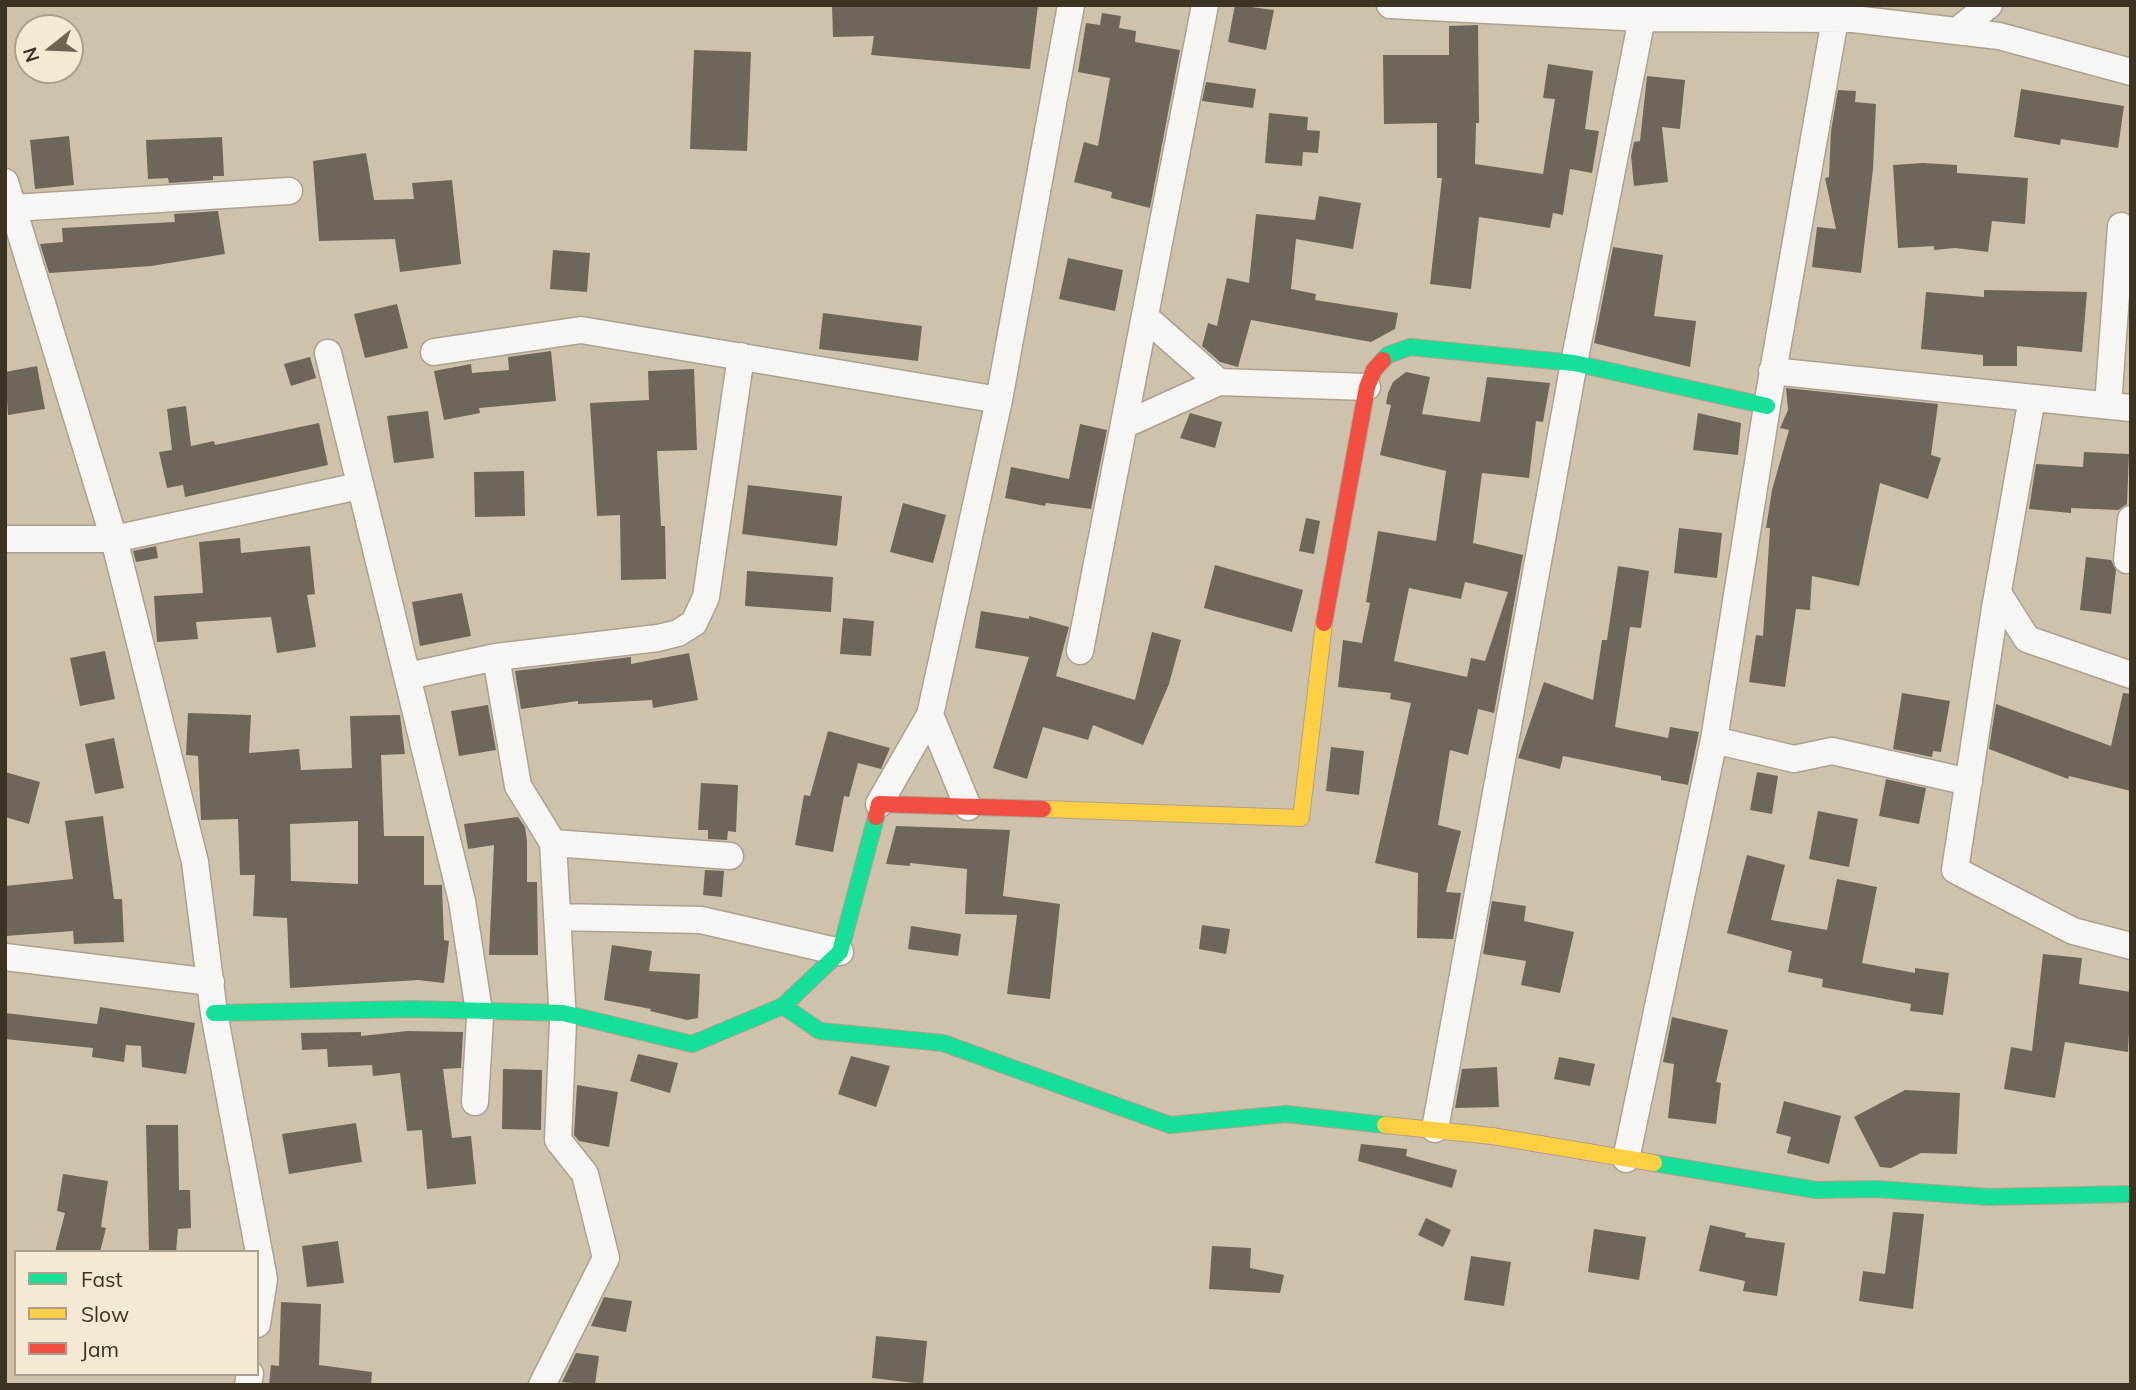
<!DOCTYPE html>
<style>
body{margin:0}
#map{position:relative;width:2136px;height:1390px;overflow:hidden;background:#cfc2ad;font-family:Mulish,sans-serif}
canvas{display:block}
.frame{position:absolute;inset:0;border:7px solid #3d3323;pointer-events:none}
.legend{position:absolute;left:14px;top:1250px;width:245px;height:126px;box-sizing:border-box;background:#f5e8d4;border:2px solid #aba08d;margin:0;padding:9px 12px;list-style:none;font-size:21px;color:#3d3323}
.legend li{display:flex;align-items:center;gap:14px;height:35px}
.legend b{width:35px;border:2px solid #aba08d}
.north{position:absolute;left:14px;top:14px;width:70px;height:70px;box-sizing:border-box;background:#f5e8d4;border:2px solid #aba08d;border-radius:50%;rotate:252deg;font-size:19px;font-weight:700;line-height:28px;text-align:center;color:#3d3323}
.north::after{content:'';display:block;margin:auto;width:24px;height:32px;background:#706553;clip-path:polygon(50% 0,100% 100%,50% 72%,0 100%)}
</style>
<div id="map">
<canvas width="2136" height="1390"></canvas>
<div class="frame"></div>
<ul class="legend">
<li><b style="height:9px;background:#16e098"></b>Fast</li>
<li><b style="height:9px;background:#ffcf43"></b>Slow</li>
<li><b style="height:9px;background:#f24e42"></b>Jam</li>
</ul>
<div class="north">N</div>
</div>
<script>
const g = document.querySelector('canvas').getContext('2d');
g.lineJoin = 'round';
function paint(path, color) { g.fillStyle = color; g.fill(path, 'evenodd'); }
const toPath = rows => new Path2D(rows.map(r => 'M' + r).join(''));
function strokePath(path, color, width, dash) { g.strokeStyle = color; g.lineWidth = width; g.lineCap = dash ? 'butt' : 'round'; g.setLineDash(dash || []); g.stroke(path); }
paint(toPath([
 [832,5,1038,5,1030,69,871,55,874,36,833,37],
 [1235,5,1274,10,1266,50,1228,42],
 [1102,13,1121,16,1119,28,1136,31,1135,42,1180,50,1150,208,1111,198,1112,192,1074,182,1084,142,1098,146,1110,78,1078,72,1086,23,1100,25],
 [1478,25,1479,123,1476,123,1475,164,1543,174,1555,99,1543,98,1548,64,1593,71,1585,129,1599,131,1592,173,1570,169,1563,215,1553,213,1550,228,1479,217,1471,289,1430,284,1442,178,1437,178,1437,123,1384,124,1383,55,1449,55,1449,26],
 [694,50,751,52,747,151,690,149],
 [1647,76,1685,80,1680,129,1662,127,1668,182,1634,186,1631,156,1634,142,1640,141],
 [1206,82,1256,89,1253,108,1202,101],
 [2021,89,2124,106,2118,148,2061,139,2060,145,2014,137],
 [1838,90,1856,91,1855,102,1876,104,1873,169,1861,273,1812,267,1817,227,1836,229,1825,178,1829,177,1831,131],
 [1269,113,1308,117,1307,130,1320,131,1318,153,1303,152,1302,166,1265,163],
 [69,136,74,185,35,189,30,140],
 [222,137,224,176,213,176,213,180,169,183,168,178,148,179,146,140],
 [366,153,374,200,414,199,412,183,452,180,461,264,400,272,395,239,319,241,313,161],
 [1923,163,1957,165,1957,173,2028,178,2025,224,1992,221,1988,252,1955,248,1934,250,1934,246,1898,248,1893,165],
 [1319,196,1361,203,1353,249,1296,239,1291,289,1316,294,1315,300,1398,313,1395,329,1371,342,1251,320,1238,367,1220,362,1202,346,1208,323,1217,326,1227,278,1249,283,1256,214,1315,220],
 [218,211,225,254,151,266,49,273,40,244,63,242,62,228,175,222,174,214],
 [1613,247,1663,255,1654,316,1696,321,1690,367,1594,343],
 [553,250,590,253,587,292,550,289],
 [1068,258,1123,270,1115,311,1059,299],
 [1984,290,2087,292,2082,352,2017,346,2017,366,1983,366,1983,355,1921,349,1926,292,1984,297],
 [397,304,408,348,365,358,354,314],
 [823,313,922,326,918,361,819,349],
 [551,351,556,401,479,408,480,413,444,420,434,371,471,364,472,373,509,370,508,357],
 [310,357,316,378,291,386,284,364],
 [37,366,45,409,8,415,5,372],
 [694,369,697,450,657,451,661,526,665,526,666,579,621,580,620,515,597,516,590,403,649,400,648,371],
 [1406,372,1430,377,1422,414,1480,422,1487,377,1550,383,1543,422,1536,421,1529,478,1482,473,1473,543,1523,555,1494,713,1478,709,1468,755,1450,750,1438,825,1461,831,1446,892,1461,893,1453,939,1417,938,1418,873,1375,863,1411,703,1390,699,1391,693,1338,687,1343,640,1362,643,1370,603,1366,602,1378,531,1436,541,1446,471,1380,455,1391,405,1386,404,1388,393,1393,382],
 [1465,582,1508,592,1485,661,1471,658,1467,677,1394,661,1409,588,1461,599],
 [1786,388,1938,404,1931,455,1941,458,1928,499,1880,483,1859,586,1812,576,1810,610,1796,609,1785,687,1749,682,1756,635,1763,636,1770,528,1766,528,1772,490,1789,430,1780,428,1788,410],
 [186,406,191,446,214,441,215,445,319,423,328,465,185,497,183,485,167,488,159,452,172,450,167,409],
 [428,411,434,458,394,463,387,416],
 [1190,413,1222,422,1215,448,1180,438],
 [1698,413,1741,423,1738,455,1693,450],
 [1080,424,1107,430,1091,509,1046,503,1045,506,1005,498,1011,467,1069,479],
 [2084,452,2129,454,2127,504,2118,510,2071,508,2071,513,2029,509,2036,464,2083,467],
 [524,471,525,516,475,517,474,472],
 [748,485,842,496,837,546,742,534],
 [903,503,946,515,933,563,890,552],
 [1306,518,1320,521,1314,554,1299,551],
 [1679,528,1722,533,1717,578,1674,573],
 [240,538,241,553,310,546,315,594,307,595,316,647,277,653,271,617,196,622,198,639,157,642,154,596,203,593,199,542],
 [156,546,158,558,136,562,133,551],
 [2086,557,2111,560,2116,570,2111,614,2080,610],
 [1215,565,1303,590,1292,632,1204,608],
 [1618,566,1649,571,1641,628,1630,627,1615,727,1668,738,1670,727,1699,732,1688,785,1661,780,1661,776,1563,756,1560,769,1518,758,1544,682,1593,700,1602,640,1607,640],
 [747,571,833,577,831,612,745,606],
 [462,593,471,636,420,646,412,602],
 [981,611,1029,619,1029,616,1069,627,1056,676,1135,700,1152,632,1181,640,1169,684,1143,745,1093,725,1088,740,1043,727,1027,779,993,768,1029,657,975,648],
 [843,618,874,621,871,656,840,654],
 [105,651,115,699,80,706,70,658],
 [689,653,698,700,653,708,652,700,578,704,578,701,521,709,515,671,631,657,631,664],
 [1902,693,1950,701,1941,752,1933,751,1932,757,1893,749],
 [2123,693,2131,694,2131,791,2069,776,2068,779,1989,749,1996,704,2111,746],
 [488,705,496,750,459,756,451,711],
 [188,713,251,715,249,753,299,749,301,770,352,768,350,716,400,715,405,754,381,755,384,836,424,836,424,885,442,885,442,887,444,940,449,941,444,983,418,980,290,988,287,918,253,916,255,875,240,875,238,819,201,820,198,756,186,755],
 [358,821,358,884,291,881,290,824],
 [828,731,890,748,881,769,858,763,849,797,844,796,833,852,795,845,804,795,810,796],
 [114,738,124,788,95,794,85,744],
 [1331,747,1364,751,1359,795,1326,791],
 [5,772,40,782,29,824,5,817],
 [1757,772,1778,776,1772,814,1750,810],
 [1886,779,1926,788,1919,824,1879,816],
 [701,783,738,785,736,832,728,831,727,840,708,839,708,830,698,830],
 [1818,811,1858,819,1849,867,1809,859],
 [103,816,114,899,122,899,124,942,74,944,73,931,5,936,5,886,73,879,65,821],
 [518,817,525,827,527,841,527,882,537,882,538,955,489,955,494,845,468,849,464,824],
 [896,826,1010,830,1003,896,1060,904,1050,999,1007,994,1017,915,965,914,967,869,910,863,910,866,886,864],
 [1747,855,1785,865,1771,920,1827,930,1837,879,1877,887,1862,963,1915,973,1915,968,1949,973,1943,1015,1910,1011,1911,1004,1822,987,1823,979,1788,972,1792,951,1727,933],
 [705,870,724,871,722,897,703,895],
 [1492,901,1526,906,1524,921,1574,932,1560,993,1521,985,1526,961,1483,954],
 [1202,925,1230,929,1226,954,1199,949],
 [911,926,961,934,958,956,908,949],
 [612,945,652,951,649,971,700,974,698,1018,687,1020,650,1011,651,1009,604,1000],
 [2043,954,2082,958,2079,984,2131,992,2128,1052,2065,1042,2055,1098,2004,1089,2011,1047,2032,1051],
 [100,1007,195,1023,186,1074,142,1067,141,1046,126,1045,124,1062,92,1057,93,1048,5,1039,5,1013,97,1024],
 [1672,1017,1728,1030,1716,1082,1721,1083,1716,1124,1668,1118,1674,1064,1663,1062],
 [408,1031,463,1032,461,1068,443,1069,452,1138,471,1136,476,1184,427,1189,422,1130,407,1131,400,1073,373,1076,372,1065,328,1067,327,1049,302,1050,301,1033,361,1032,361,1036],
 [638,1054,678,1063,670,1093,630,1081],
 [851,1056,890,1066,876,1107,838,1094],
 [1559,1057,1595,1064,1590,1086,1554,1079],
 [1497,1067,1499,1107,1455,1108,1462,1069],
 [503,1069,542,1070,541,1130,502,1129],
 [577,1085,618,1092,609,1147,579,1141,574,1135],
 [1905,1090,1960,1093,1957,1154,1921,1153,1891,1168,1880,1167,1854,1117],
 [1784,1101,1841,1116,1829,1164,1787,1153,1791,1137,1776,1133],
 [356,1123,362,1162,289,1174,282,1134],
 [146,1125,178,1125,179,1190,190,1190,191,1228,178,1229,176,1252,149,1252],
 [1361,1144,1407,1149,1406,1156,1457,1170,1452,1188,1358,1161],
 [63,1174,108,1181,101,1227,106,1228,100,1252,55,1252,65,1213,57,1211],
 [1893,1212,1924,1214,1913,1309,1859,1301,1863,1271,1885,1274],
 [1426,1218,1451,1230,1443,1247,1418,1235],
 [1710,1225,1746,1233,1745,1237,1785,1243,1777,1296,1743,1291,1745,1281,1699,1271],
 [1594,1229,1646,1237,1639,1280,1588,1272],
 [338,1241,344,1283,307,1287,302,1246],
 [1212,1246,1251,1248,1250,1268,1284,1275,1280,1293,1209,1289],
 [1471,1256,1511,1262,1504,1306,1464,1300],
 [604,1297,632,1301,626,1332,591,1326],
 [281,1302,321,1304,319,1365,372,1372,371,1385,269,1385,271,1365,279,1366],
 [876,1336,927,1341,923,1384,872,1378],
 [576,1353,599,1356,595,1385,562,1382]
]), '#6e6659');
const street = toPath([
 [1390,5,1642,18,1853,19,1999,36,2131,72],
 [1957,31,1989,5],
 [5,182,114,539,195,862,214,1013,264,1279,257,1324],
 [13,208,289,191],
 [1145,317,1219,382,1367,387],
 [434,352,581,330,999,400],
 [328,353,462,901,480,1018,475,1102],
 [1772,371,2131,408],
 [2032,398,1995,608,1955,870,2073,931,2131,946],
 [2108,405,2121,226],
 [1124,425,1219,382],
 [5,539,114,539,359,486],
 [2127,560,2131,519],
 [1998,593,2027,639,2131,675],
 [1080,651,1205,5],
 [496,657,518,786,553,843,563,1021,558,1140,585,1174,606,1258,542,1385],
 [408,676,496,657,658,638,678,633,694,623,706,597,741,356],
 [930,715,968,807],
 [1714,740,1794,759,1832,751,1969,782],
 [879,804,930,715,999,400,1071,5],
 [553,843,730,856],
 [557,917,701,920,840,952],
 [5,957,211,982],
 [1435,1129,1574,363,1642,18],
 [1626,1159,1714,740,1767,406,1835,19],
 [248,1385,250,1374]
]);
const fast = toPath([
 [1383,360,1388,355,1410,347,1574,363,1767,406],
 [783,1006,820,1031,943,1043,1170,1125,1286,1114,1385,1125],
 [214,1013,413,1009,563,1013,692,1044,783,1006,840,952,876,817],
 [1654,1163,1816,1190,1875,1189,1989,1197,2131,1194]
]);
const slow = toPath([
 [1043,809,1301,818,1324,623],
 [1385,1125,1492,1136,1654,1163]
]);
const jam = toPath([
 [1324,623,1367,387,1374,370,1383,360],
 [876,817,879,804,1043,809]
]);
strokePath(street, '#aca190', 29);
strokePath(fast, '#aca190', 18);
strokePath(slow, '#aca190', 18);
strokePath(jam, '#aca190', 18);
strokePath(street, '#f8f6f3', 26);
strokePath(fast, '#16e098', 16);
strokePath(slow, '#ffcf43', 16);
strokePath(jam, '#f24e42', 16);
</script>
